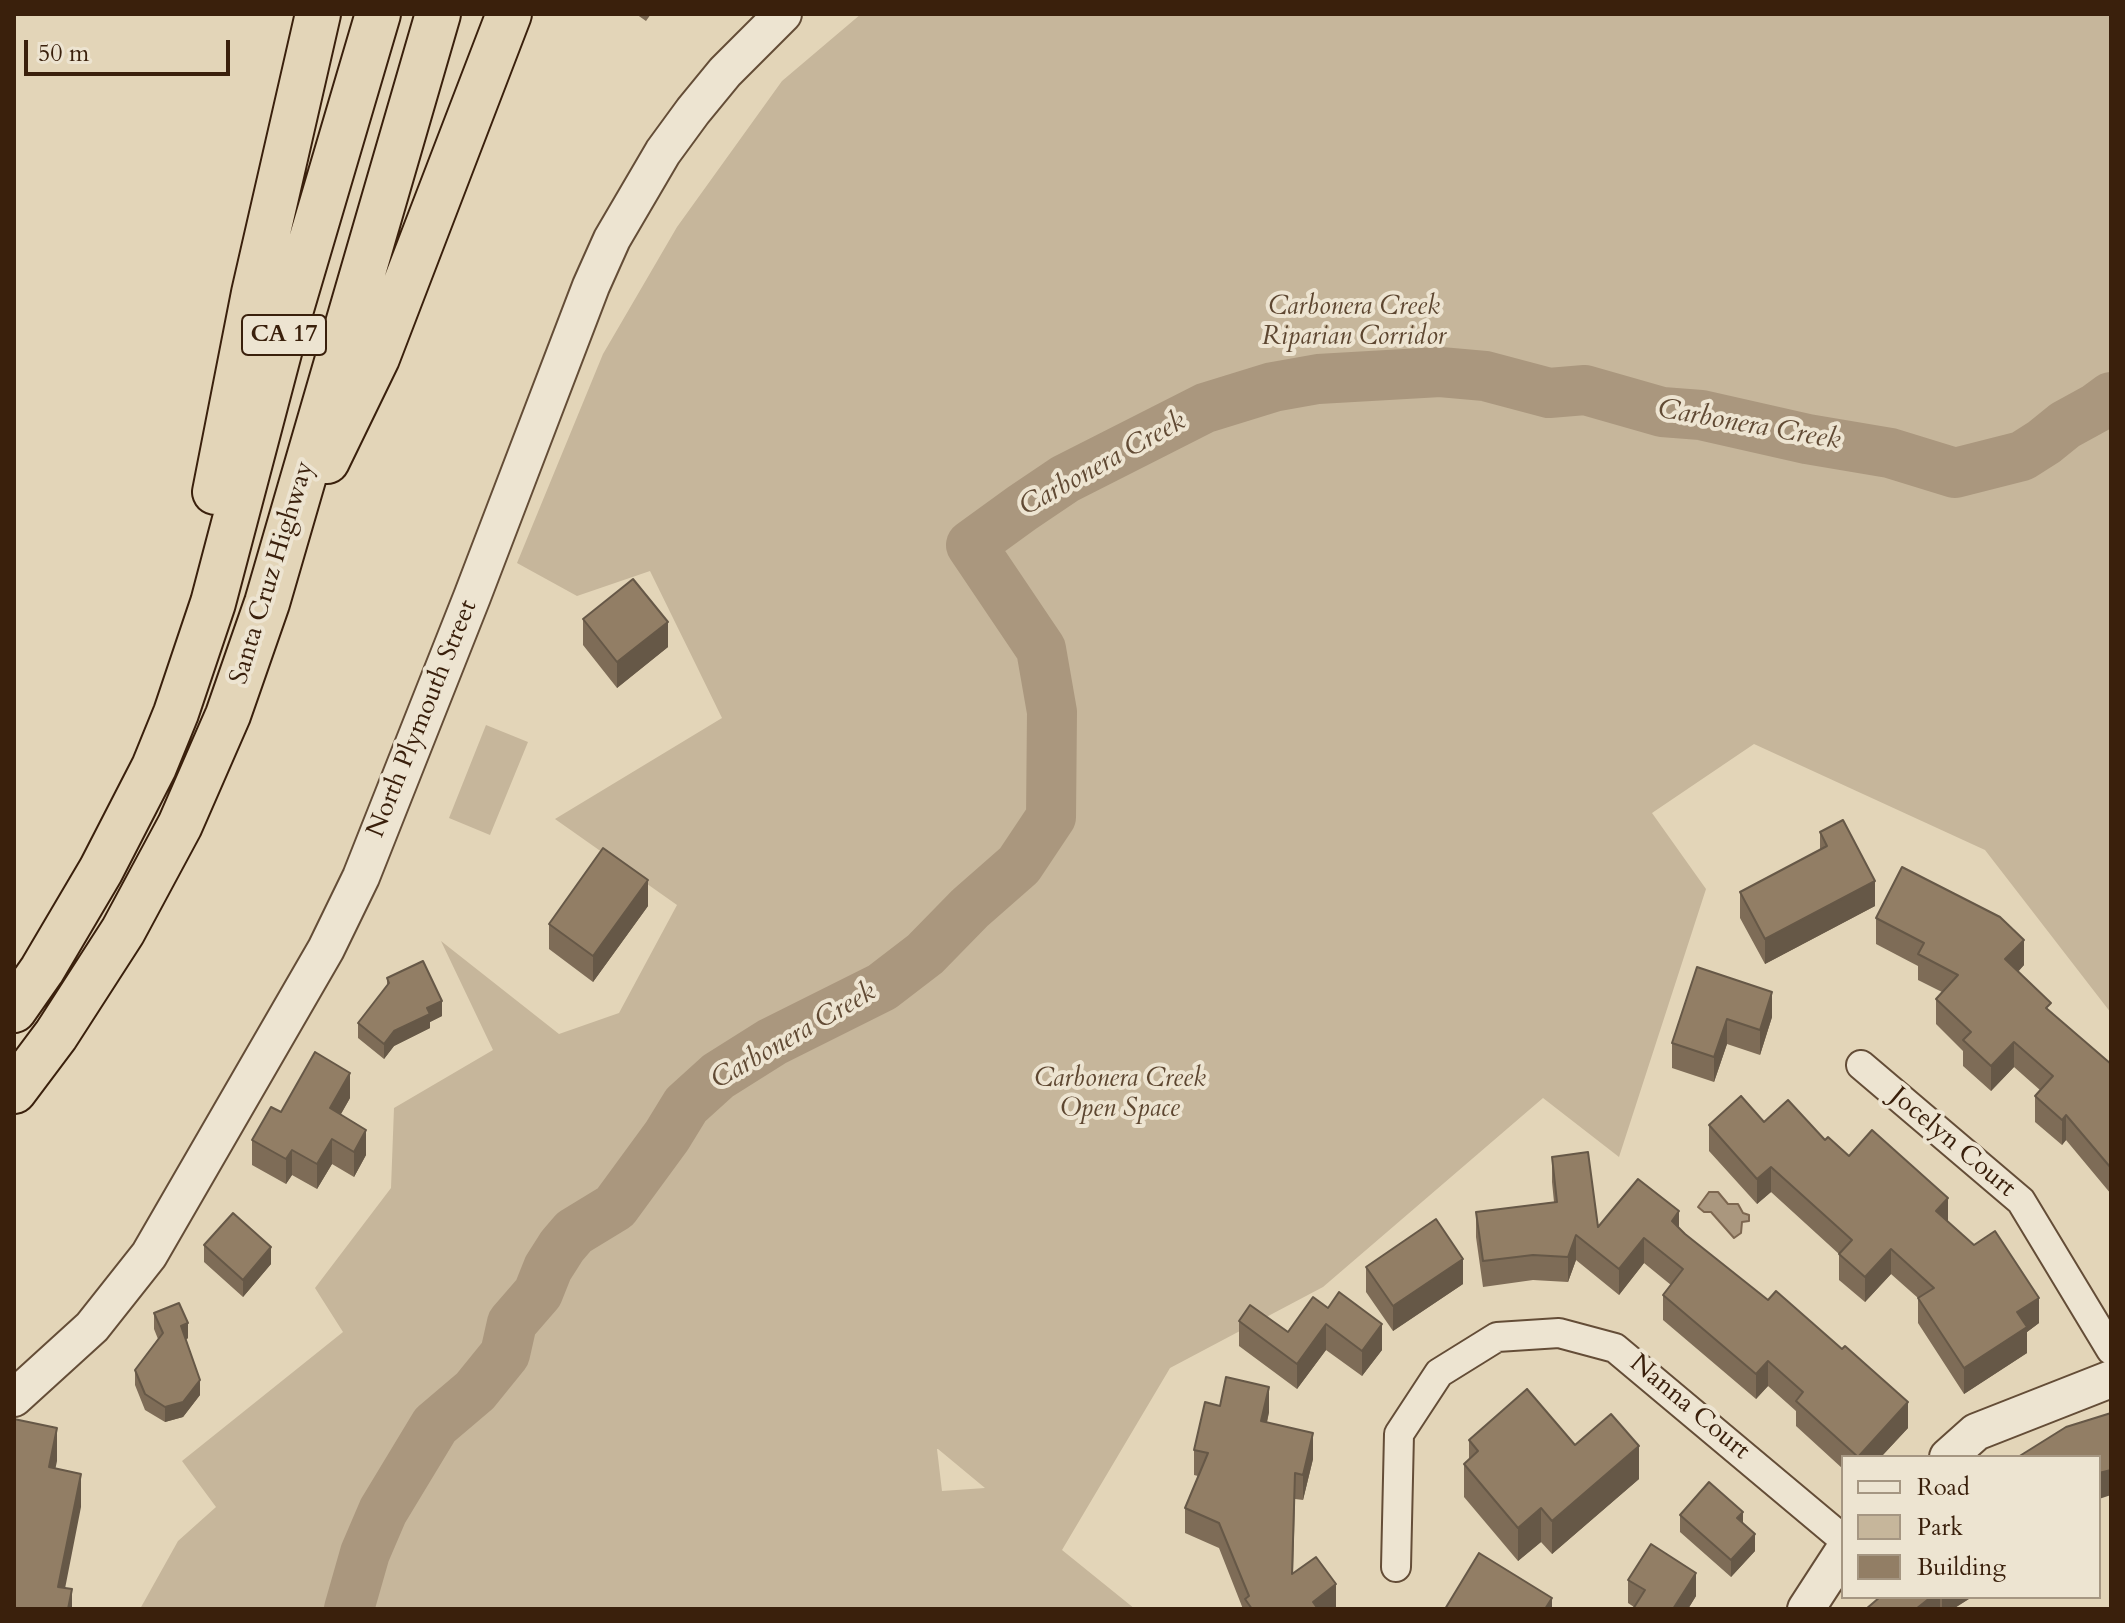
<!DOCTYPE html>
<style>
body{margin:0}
#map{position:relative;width:2125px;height:1623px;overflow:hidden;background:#e3d5b8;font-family:Cardo,serif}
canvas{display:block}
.frame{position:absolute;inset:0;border:16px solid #3a200c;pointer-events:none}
.legend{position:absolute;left:1841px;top:1455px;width:260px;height:144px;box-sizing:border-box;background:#ede4d1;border:2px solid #a59682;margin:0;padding:10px 14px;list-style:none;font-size:24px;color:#3a200c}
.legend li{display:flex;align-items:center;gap:16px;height:40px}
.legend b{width:40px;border:2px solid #a59682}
.scale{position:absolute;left:24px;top:40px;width:206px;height:36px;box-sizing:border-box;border:4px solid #3a200c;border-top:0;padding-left:10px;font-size:24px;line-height:28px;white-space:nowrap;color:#3a200c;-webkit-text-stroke:6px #ede4d1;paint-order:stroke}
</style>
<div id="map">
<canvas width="2125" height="1623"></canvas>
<div class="frame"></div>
<ul class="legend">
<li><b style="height:10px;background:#ede4d1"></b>Road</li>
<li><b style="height:22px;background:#c6b69b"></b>Park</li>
<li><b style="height:22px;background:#927e65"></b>Building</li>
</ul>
<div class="scale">50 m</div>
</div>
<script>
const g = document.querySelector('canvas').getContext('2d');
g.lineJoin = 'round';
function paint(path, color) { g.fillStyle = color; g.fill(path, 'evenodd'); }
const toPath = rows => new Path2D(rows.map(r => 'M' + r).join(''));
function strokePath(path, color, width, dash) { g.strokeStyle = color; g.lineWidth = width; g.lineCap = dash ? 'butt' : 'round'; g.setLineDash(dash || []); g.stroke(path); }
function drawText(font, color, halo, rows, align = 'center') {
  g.font = font + ' Cardo,serif'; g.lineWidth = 8; g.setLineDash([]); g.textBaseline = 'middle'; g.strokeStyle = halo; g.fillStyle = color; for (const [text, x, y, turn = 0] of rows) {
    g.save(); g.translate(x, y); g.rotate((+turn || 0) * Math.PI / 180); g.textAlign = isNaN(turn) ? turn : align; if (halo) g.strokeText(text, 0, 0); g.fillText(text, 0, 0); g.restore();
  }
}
paint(toPath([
 [861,14,2111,14,2111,1013,1985,850,1754,744,1652,813,1706,889,1619,1157,1543,1098,1323,1287,1170,1368,1062,1550,1135,1609,140,1609,178,1541,216,1507,182,1461,343,1332,315,1288,391,1188,394,1108,493,1050,441,941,559,1034,619,1013,677,905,555,819,722,718,650,571,577,596,517,563,603,354,677,227,782,81],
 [937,1449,938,1449,985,1488,942,1491],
 [486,725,528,742,490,835,449,818]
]), '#c6b69b');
const water = toPath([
 [1709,1192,1718,1192,1728,1204,1738,1204,1743,1213,1749,1215,1749,1221,1742,1222,1741,1233,1734,1238,1711,1212,1704,1212,1698,1207,1709,1192]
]);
paint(water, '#aa977e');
strokePath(water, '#7d6750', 2);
strokePath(toPath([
 [349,1609,365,1553,383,1511,435,1425,475,1391,505,1354,512,1323,538,1293,548,1268,562,1246,574,1232,615,1207,667,1136,686,1105,718,1076,772,1042,882,987,925,954,970,908,1019,865,1051,817,1052,712,1041,649,971,545,1022,508,1065,479,1205,408,1273,387,1318,379,1440,372,1485,376,1549,393,1585,390,1662,412,1701,415,1807,439,1890,453,1955,473,2022,456,2044,442,2065,425,2096,408,2111,397]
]), '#aa977e', 50);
const minor = toPath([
 [1861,1065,2021,1201,2111,1350],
 [1396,1567,1399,1434,1439,1373,1497,1337,1559,1333,1615,1348,1843,1539]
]);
const tertiary = toPath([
 [14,1398,92,1327,149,1255,326,949,361,877,472,597,591,286,612,239,663,152,693,111,725,72,783,14],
 [1948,1457,1976,1432,2111,1379],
 [1806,1609,1843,1552]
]);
const motorway = toPath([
 [327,461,377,358,509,14],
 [215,492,254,293,318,14],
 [14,1010,42,970,101,870,154,767,176,713,213,603,286,326,378,14],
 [14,1091,56,1035,123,931,180,825,228,715,267,603,438,14]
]);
strokePath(minor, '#644d37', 32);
strokePath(tertiary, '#644d37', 40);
strokePath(motorway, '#3a200c', 48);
strokePath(minor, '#ede4d1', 28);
strokePath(tertiary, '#ede4d1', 36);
strokePath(motorway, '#e3d5b8', 44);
paint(toPath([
 [636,14,651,14,646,21],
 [583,619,668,647,617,688,583,645],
 [1820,832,1875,906,1765,964,1740,918,1740,892,1820,850],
 [648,906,593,982,549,949,549,924],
 [1876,918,2024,965,2018,972,2051,1013,2111,1064,2111,1194,2066,1140,2062,1145,2035,1122,2035,1096,2040,1090,2014,1067,1991,1091,1963,1066,1963,1051,1936,1024,1936,999,1942,992,1918,980,1918,966,1876,944],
 [1697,967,1772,1017,1760,1055,1727,1044,1714,1082,1672,1068,1672,1043],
 [387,978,442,1016,430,1022,430,1028,394,1046,384,1059,358,1038,358,1023,387,986],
 [350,1098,341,1114,366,1155,354,1177,332,1164,317,1189,292,1175,286,1184,252,1165,252,1140,281,1112],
 [1764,1122,1825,1140,1948,1222,2039,1323,2027,1332,2027,1353,1964,1394,1918,1323,1918,1298,1891,1274,1865,1302,1839,1280,1839,1254,1771,1192,1757,1204,1709,1151,1709,1125],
 [1552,1157,1598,1227,1679,1228,1908,1428,1881,1457,1843,1457,1843,1469,1796,1426,1796,1411,1768,1386,1756,1399,1663,1320,1663,1295,1671,1285,1644,1263,1619,1295,1576,1260,1568,1282,1533,1280,1483,1287,1476,1237,1476,1212,1554,1202,1552,1182],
 [204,1245,271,1264,243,1297,204,1262],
 [1366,1267,1463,1284,1393,1331,1366,1292],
 [1313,1297,1382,1350,1362,1376,1326,1350,1297,1389,1239,1346,1239,1321,1288,1332],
 [154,1313,188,1338,186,1340,200,1395,183,1417,165,1422,145,1410,135,1385,135,1370,158,1339,154,1329],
 [1220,1406,1269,1412,1267,1423,1313,1459,1303,1500,1295,1499,1293,1574,1336,1609,1243,1609,1219,1548,1185,1533,1185,1508,1198,1476,1194,1475,1194,1450],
 [1469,1440,1575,1445,1639,1479,1552,1554,1541,1542,1518,1561,1464,1497,1464,1464,1469,1459],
 [1680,1515,1743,1523,1755,1551,1731,1577,1680,1532],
 [1628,1580,1696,1596,1688,1609,1633,1609,1634,1607,1628,1603],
 [1880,1597,1972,1597,1953,1609,1866,1609]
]), '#7e6c57');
paint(toPath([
 [668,622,668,647,617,688,617,662],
 [648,880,648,906,593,982,593,956],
 [1875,881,1875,906,1765,964,1765,939],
 [2024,940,2024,965,2005,985,2005,959],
 [1772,992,1772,1017,1760,1055,1760,1030],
 [442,1001,442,1016,430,1022,430,1028,394,1046,384,1059,384,1044,394,1031,427,1008],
 [1727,1019,1727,1044,1714,1082,1714,1057],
 [2014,1042,2014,1067,1991,1091,1991,1066],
 [350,1073,350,1098,330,1133,330,1108],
 [2066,1115,2066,1140,2062,1145,2062,1120],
 [366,1130,366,1155,354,1177,354,1152],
 [332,1139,332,1164,317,1189,317,1164],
 [292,1150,292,1175,286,1184,286,1159],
 [1771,1167,1771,1192,1757,1204,1757,1179],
 [1948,1198,1948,1223,1936,1211],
 [1679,1211,1679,1237,1672,1221],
 [1576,1235,1576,1260,1568,1282,1568,1257],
 [1644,1238,1644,1263,1619,1295,1619,1269],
 [271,1247,271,1264,243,1297,243,1280],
 [1891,1249,1891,1274,1865,1302,1865,1277],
 [1463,1259,1463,1284,1393,1331,1393,1306],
 [2039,1298,2039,1323,2027,1332,2027,1353,1964,1394,1964,1368,2017,1312],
 [188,1323,188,1338,181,1342,181,1326],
 [1326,1324,1326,1350,1297,1389,1297,1364],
 [1382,1324,1382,1350,1362,1376,1362,1351],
 [1768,1361,1768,1386,1756,1399,1756,1374],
 [200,1380,200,1395,183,1417,165,1422,165,1407],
 [1269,1387,1269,1412,1261,1446,1261,1421],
 [1908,1402,1908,1428,1881,1457,1858,1457],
 [57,1428,57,1461,49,1500,49,1467],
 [1313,1433,1313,1459,1303,1500,1303,1475],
 [1639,1446,1639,1479,1552,1554,1552,1521],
 [2111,1470,2111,1495,2099,1499,2099,1473],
 [81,1474,81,1507,61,1609,58,1587],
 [1541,1508,1541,1542,1518,1561,1518,1528],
 [1743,1512,1743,1529,1737,1518],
 [1755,1534,1755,1551,1731,1577,1731,1560],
 [1696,1573,1696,1596,1688,1609,1673,1609],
 [1336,1584,1336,1609,1313,1609,1313,1602],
 [72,1589,72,1609,68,1609],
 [1931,1597,1940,1597,1940,1609,1916,1609],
 [1942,1597,1972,1597,1953,1609,1942,1609],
 [1552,1598,1552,1609,1545,1609]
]), '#665847');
const building = toPath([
 [633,579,668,622,617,662,583,619,633,579],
 [1843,820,1875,881,1765,939,1740,892,1827,846,1820,832,1843,820],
 [603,848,648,880,593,956,549,924,603,848],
 [1902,867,2000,917,2024,940,2005,959,2051,1003,2046,1008,2111,1064,2111,1168,2066,1115,2062,1120,2035,1096,2053,1076,2014,1042,1991,1066,1963,1040,1971,1032,1936,999,1958,975,1918,954,1924,943,1876,918,1902,867],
 [423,961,442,1001,427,1008,430,1014,394,1031,384,1044,358,1023,389,983,387,978,423,961],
 [1697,967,1772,992,1760,1030,1727,1019,1714,1057,1672,1043,1697,967],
 [315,1052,350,1073,330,1108,366,1130,354,1152,332,1139,317,1164,292,1150,286,1159,252,1140,271,1107,281,1112,315,1052],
 [1741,1096,1764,1122,1788,1100,1825,1140,1828,1137,1849,1156,1872,1130,1948,1198,1936,1211,1974,1245,1995,1231,2039,1298,2017,1312,2027,1327,1964,1368,1918,1298,1934,1288,1891,1249,1865,1277,1839,1254,1852,1240,1771,1167,1757,1179,1709,1125,1741,1096],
 [1588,1152,1598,1227,1638,1179,1679,1211,1672,1221,1685,1234,1768,1300,1776,1291,1842,1349,1845,1346,1908,1402,1858,1457,1796,1401,1803,1392,1768,1361,1756,1374,1663,1295,1683,1269,1644,1238,1619,1269,1576,1235,1568,1257,1533,1255,1483,1261,1476,1212,1557,1202,1552,1157,1588,1152],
 [233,1213,271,1247,243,1280,204,1245,233,1213],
 [1436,1219,1463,1259,1393,1306,1366,1267,1436,1219],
 [1339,1292,1382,1324,1362,1351,1326,1324,1297,1364,1239,1321,1250,1305,1288,1332,1313,1297,1328,1308,1339,1292],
 [179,1303,188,1323,181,1326,200,1380,183,1402,165,1407,145,1394,135,1370,163,1333,154,1313,179,1303],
 [1226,1377,1269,1387,1261,1421,1313,1433,1303,1475,1295,1473,1292,1574,1316,1557,1336,1584,1313,1602,1318,1609,1252,1609,1245,1599,1249,1596,1219,1523,1185,1508,1208,1453,1194,1450,1205,1402,1220,1406,1226,1377],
 [1527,1389,1575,1445,1611,1414,1639,1446,1552,1521,1541,1508,1518,1528,1464,1464,1478,1451,1469,1440,1527,1389],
 [2111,1413,2111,1470,2099,1473,2099,1457,2018,1457,2066,1427,2111,1413],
 [14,1419,57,1428,49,1467,81,1474,58,1587,72,1589,68,1609,14,1609,14,1419],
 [1709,1482,1743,1512,1737,1518,1755,1534,1731,1560,1680,1515,1709,1482],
 [1651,1544,1696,1573,1673,1609,1633,1609,1645,1590,1628,1580,1651,1544],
 [1479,1553,1552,1598,1545,1609,1445,1609,1479,1553],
 [1880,1597,1931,1597,1916,1609,1866,1609,1880,1597]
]);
paint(building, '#927e65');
strokePath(building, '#665847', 2);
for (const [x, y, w] of [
 [284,335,84]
]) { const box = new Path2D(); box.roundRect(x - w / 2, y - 20, w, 40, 6); g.fillStyle = '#ede4d1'; g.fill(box); strokePath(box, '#3a200c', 2); }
drawText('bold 24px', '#3a200c', null, [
 ["CA 17",284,335]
]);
drawText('italic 26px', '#5d4630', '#ede4d1', [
 ["Carbonera Creek",1354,308],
 ["Riparian Corridor",1354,338],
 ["Carbonera Creek",1120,1080],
 ["Open Space",1120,1110]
]);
drawText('26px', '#3a200c', '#ede4d1', [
 ["Santa Cruz Highway",273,573,-73],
 ["North Plymouth Street",423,719,-68],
 ["Jocelyn Court",1952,1143,40],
 ["Nanna Court",1689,1408,40]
]);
drawText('italic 28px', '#614a34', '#ede4d1', [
 ["Carbonera Creek",1749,426,10],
 ["Carbonera Creek",1103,465,-29],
 ["Carbonera Creek",794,1037,-30]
]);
</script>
